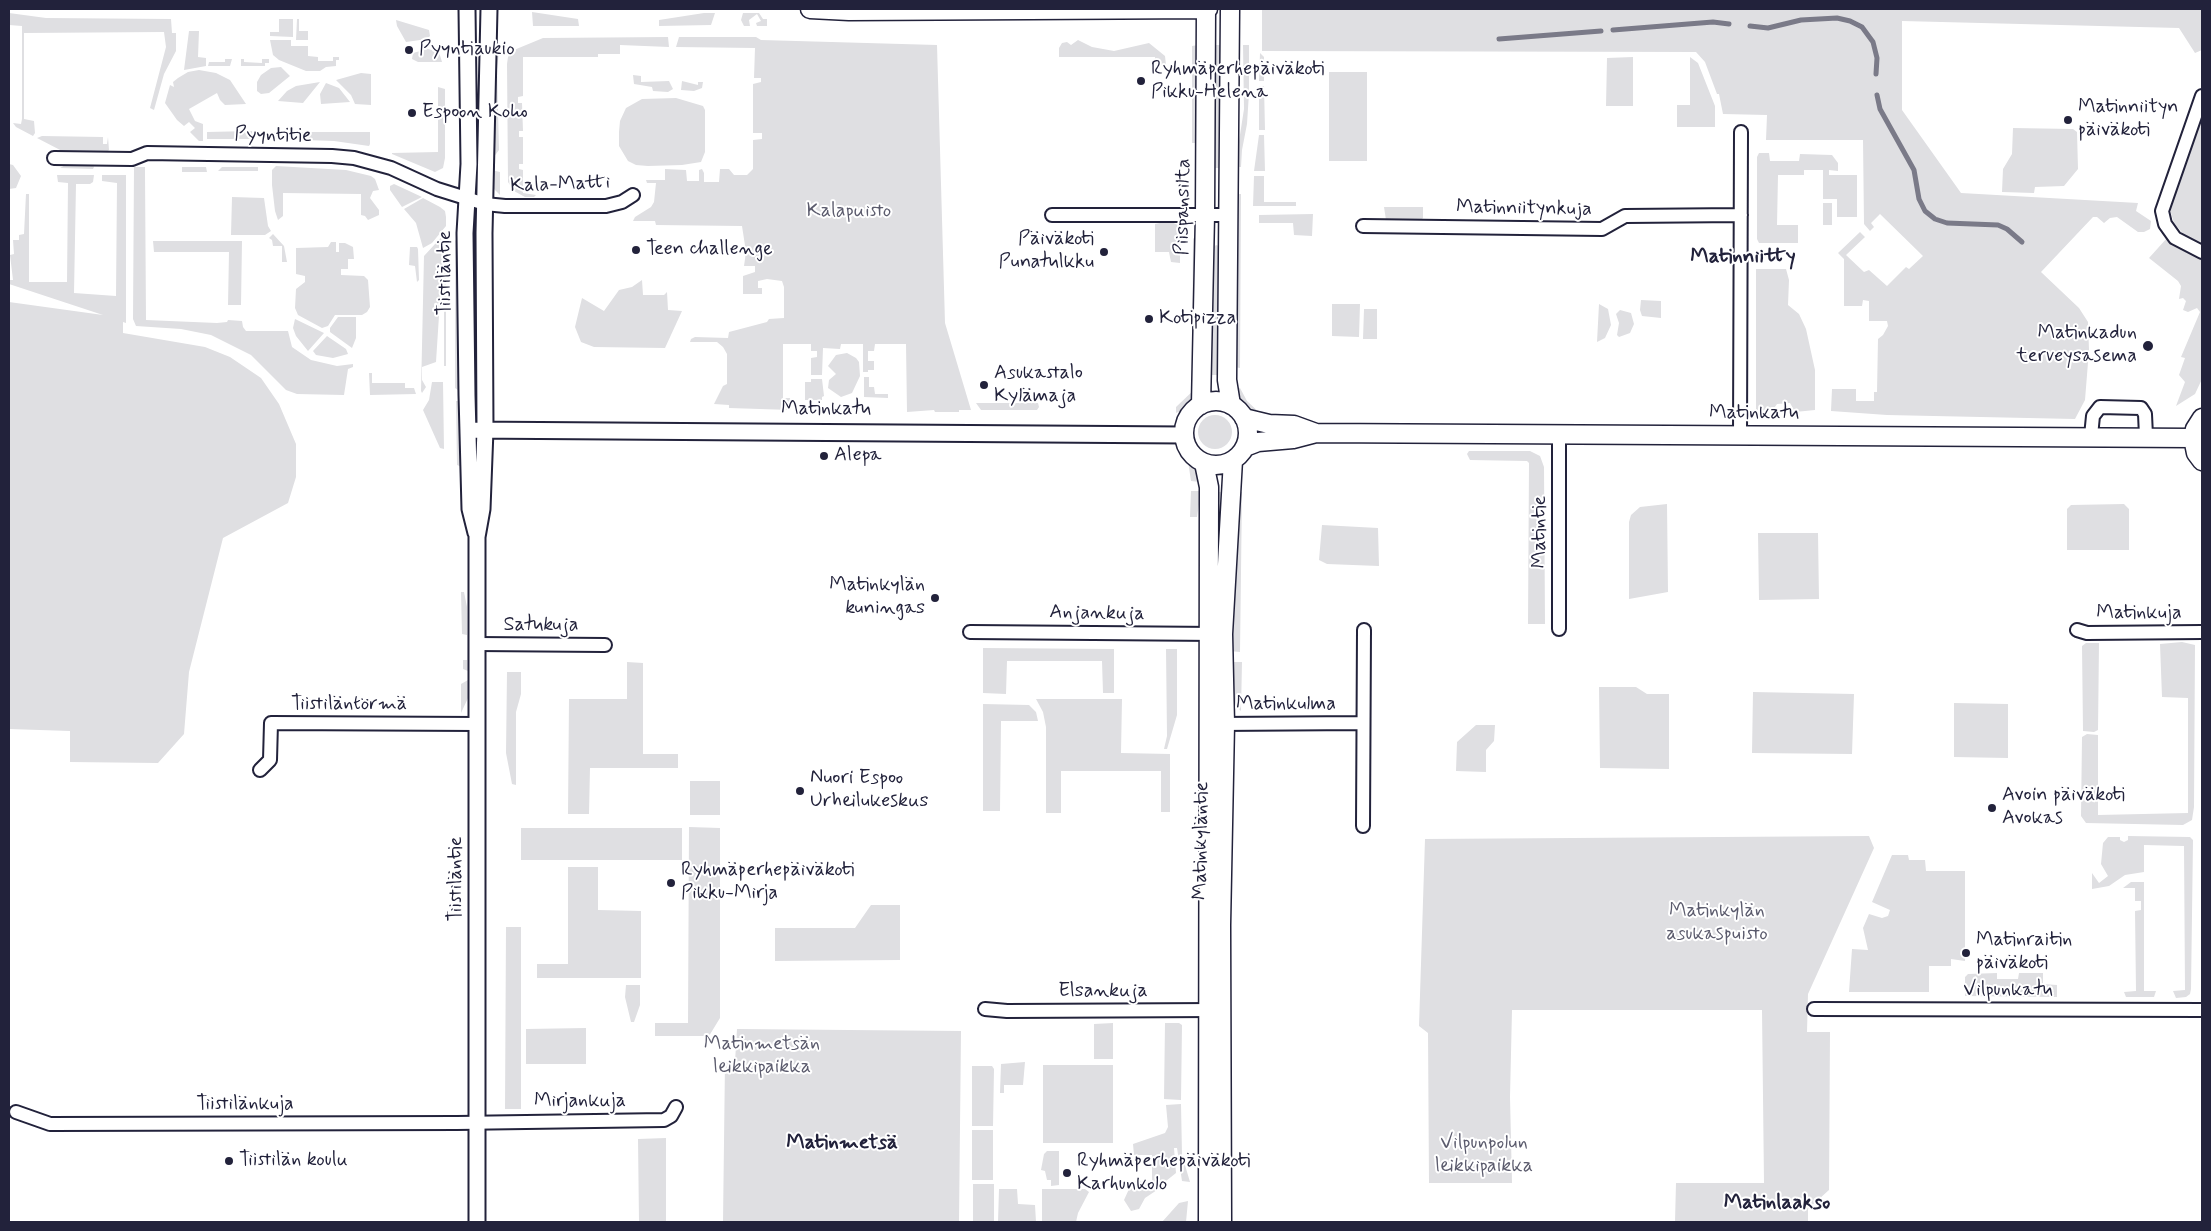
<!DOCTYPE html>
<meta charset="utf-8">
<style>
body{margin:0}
#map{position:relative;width:2211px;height:1231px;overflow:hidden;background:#fff;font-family:Mynerve,sans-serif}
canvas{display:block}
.frame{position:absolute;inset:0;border:10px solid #22223b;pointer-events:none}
</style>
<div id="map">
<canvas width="2211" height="1231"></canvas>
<div class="frame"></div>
</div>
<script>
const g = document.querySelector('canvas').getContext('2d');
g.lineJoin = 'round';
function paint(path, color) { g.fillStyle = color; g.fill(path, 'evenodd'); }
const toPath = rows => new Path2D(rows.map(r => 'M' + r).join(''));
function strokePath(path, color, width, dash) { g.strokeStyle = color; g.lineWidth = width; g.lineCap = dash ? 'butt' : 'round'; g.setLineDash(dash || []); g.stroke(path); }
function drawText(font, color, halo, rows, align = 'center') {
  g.font = font + ' Mynerve,sans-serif'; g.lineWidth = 4; g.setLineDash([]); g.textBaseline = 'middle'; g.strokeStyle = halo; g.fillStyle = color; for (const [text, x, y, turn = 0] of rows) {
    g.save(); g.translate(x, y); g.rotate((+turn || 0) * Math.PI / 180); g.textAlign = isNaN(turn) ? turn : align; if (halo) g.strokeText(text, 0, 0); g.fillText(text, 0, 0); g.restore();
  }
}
paint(toPath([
 [1262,9,2202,9,2202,50,2195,53,2179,28,1902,21,1902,110,1961,193,2138,203,2136,211,2151,221,2150,229,2144,232,2138,232,2117,217,2110,218,2104,223,2097,217,2093,217,2041,272,2079,308,2088,322,2089,350,2085,400,2075,419,1887,415,1831,411,1832,389,1856,389,1856,401,1874,401,1874,392,1877,392,1878,339,1883,335,1888,326,1887,321,1869,321,1869,301,1863,300,1862,306,1844,306,1844,259,1838,253,1860,232,1865,237,1846,255,1864,272,1869,270,1887,286,1906,267,1909,269,1923,256,1880,214,1871,223,1874,227,1870,231,1864,224,1863,140,1766,140,1767,115,1723,114,1719,94,1717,94,1705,62,1696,52,1262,51],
 [532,12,578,19,579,26,533,26],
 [9,13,46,18,171,19,172,33,176,33,176,51,164,74,154,110,150,108,166,47,164,32,24,33,24,119,34,121,35,133,33,136,16,127,13,123,21,124,22,119,22,26,9,25],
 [704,13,715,13,711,25,659,26,659,20],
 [743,13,759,13,763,19,767,19,767,26,757,26,756,23,761,21,757,14,749,20,750,26,744,26,741,20],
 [279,19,293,19,293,37,270,36,270,32,279,32],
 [297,19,299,19,299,31,308,31,308,40,296,40],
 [396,20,429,30,430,36,427,39,406,42,397,26],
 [189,31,199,31,198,57,206,58,206,66,184,70],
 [668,37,669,47,620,45,620,54,598,54,598,57,523,57,523,96,518,97,518,103,522,103,523,131,519,131,519,137,523,137,523,164,519,164,519,169,523,170,523,193,536,195,534,197,525,197,514,191,508,182,507,64,508,57,514,50,543,38],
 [679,37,756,37,761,40,937,45,945,323,971,410,959,410,959,412,935,412,934,410,907,412,906,344,875,344,874,351,868,351,868,361,874,361,874,370,868,370,868,372,863,372,863,344,841,344,840,349,823,348,822,375,811,375,811,358,817,357,817,351,811,351,811,344,783,344,783,398,790,398,791,410,729,408,729,405,714,404,723,386,727,384,727,354,723,347,717,342,690,342,691,339,695,337,728,338,729,332,767,322,769,319,784,318,784,287,782,281,767,279,758,281,758,288,762,288,762,294,743,294,743,276,755,272,755,266,744,266,746,252,742,226,656,225,655,221,633,221,635,217,651,207,654,202,656,183,647,183,646,180,665,180,665,169,686,170,687,181,699,181,699,170,702,169,704,173,704,182,719,182,720,169,729,169,734,175,747,175,753,169,753,140,762,139,762,133,753,133,753,84,761,82,761,78,754,78,755,48,676,47],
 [270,40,291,40,291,46,308,46,308,56,318,57,318,61,333,61,333,57,339,57,339,60,336,60,336,66,326,67,320,71,306,71,279,60,273,55],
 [1078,40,1092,47,1114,51,1149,43,1165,56,1166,65,1155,64,1155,57,1059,57,1059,48,1062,43,1067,42,1071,45],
 [497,43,500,44,497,69,499,150,493,158,490,158,495,51],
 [1198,45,1198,143,1192,143,1192,46],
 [1214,45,1220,45,1219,168,1214,168],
 [1243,45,1249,45,1249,93,1247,124,1242,150,1241,167,1235,167,1244,109],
 [473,48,476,49,478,131,478,156,475,156],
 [428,49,439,52,442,62,418,62,412,59,413,53],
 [1260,53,1264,57,1264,81,1259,81],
 [1633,57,1633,106,1606,106,1607,58],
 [1690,57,1698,63,1715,106,1715,127,1677,127,1677,105,1690,105],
 [225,59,232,59,230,66,208,66,209,62,225,62],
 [241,59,244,59,244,62,262,63,262,59,269,59,269,63,265,63,265,66,241,66],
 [281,67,290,76,269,93,261,94,257,91,257,82,261,75,271,68],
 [199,70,216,73,230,80,246,104,225,105,220,100,217,93,189,109,195,121,203,124,203,141,199,141,190,132,195,128,189,122,184,126,177,120,165,103,170,85,174,87,173,82,178,78,188,72],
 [1367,72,1367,161,1329,161,1329,72],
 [361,73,371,74,371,105,355,104,351,95,336,80],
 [633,75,641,76,641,82,669,81,673,89,668,92,653,91,652,87,634,84],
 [682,81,698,85,698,82,703,82,702,88,694,91,681,90],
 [320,82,303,103,278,101,287,91,296,86],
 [326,83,339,88,350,102,321,104,320,94],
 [1259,86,1264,86,1265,130,1259,130],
 [438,87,445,89,445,158,443,168,435,172,392,154,392,153,438,152],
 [676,98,703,106,705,110,705,152,701,162,682,165,648,166,636,165,628,161,619,146,619,132,620,121,626,108,642,99],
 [2202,117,2202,244,2186,237,2174,223,2171,213,2171,204],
 [2013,128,2073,129,2077,132,2078,169,2064,186,2035,187,2034,193,2002,192,2003,169,2012,154],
 [252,131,252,136,256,136,255,139,207,139,207,132],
 [272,132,370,132,370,144,369,146,334,141,274,139],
 [1259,135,1264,135,1265,171,1254,171],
 [42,136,103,137,103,144,107,144,108,137,109,150,107,152,64,152,37,138],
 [1759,153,1769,153,1770,161,1799,161,1800,154,1832,155,1838,163,1838,171,1829,170,1829,175,1857,175,1857,217,1837,217,1837,199,1823,199,1823,170,1804,170,1804,175,1778,175,1777,225,1798,225,1798,243,1759,243,1757,239,1757,157],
 [69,163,92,164,94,167,93,169,60,168],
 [9,164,13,165,21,176,16,188,9,189],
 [276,166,346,170,371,176,375,179,379,190,373,191,370,198,379,210,379,215,368,220,365,216,361,215,361,194,283,193,283,216,278,220,275,211,272,185,272,170],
 [134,167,145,167,145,173,146,320,217,323,227,322,228,320,242,321,243,327,246,331,288,331,292,347,311,360,337,366,353,364,353,367,348,369,344,395,297,394,286,390,251,355,211,335,181,329,136,326,133,319],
 [182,167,206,167,207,172,182,172],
 [222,167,258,167,258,171,218,171],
 [491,170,500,172,500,195,492,187],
 [57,175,94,175,93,182,90,184,76,184,74,293,116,296,117,183,102,181,102,175,126,175,126,323,123,322,123,333,205,347,230,357,261,378,279,404,296,444,296,477,288,503,223,538,189,672,184,734,158,763,70,762,70,731,9,729,9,302,103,315,9,284,9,280,13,280,10,255,14,254,13,240,19,240,19,235,24,234,26,194,29,194,29,282,67,282,68,183,58,182],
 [1254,176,1264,176,1264,202,1296,202,1296,206,1253,206],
 [394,184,407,190,422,197,402,207,390,190,390,186],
 [1235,194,1241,194,1240,368,1235,367],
 [232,197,264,198,268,226,271,231,265,235,231,235],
 [423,198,440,207,445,211,446,217,446,226,432,243,423,248,416,223,404,209],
 [1823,203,1832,203,1832,225,1823,225],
 [1384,207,1423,207,1423,218,1420,221,1386,220],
 [1313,214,1312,236,1294,235,1293,223,1259,223,1259,215],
 [1169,221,1180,226,1180,263,1171,262,1169,252,1155,252,1155,224],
 [446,232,446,366,444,366,444,238,436,362,422,367,422,380,426,387,422,393,421,391,424,256],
 [273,234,284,246,287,262,282,262,282,246,273,246,272,240,269,238],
 [458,237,460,390,458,390,455,388,455,241],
 [1193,238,1198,242,1198,362,1192,357],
 [2167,238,2202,259,2202,379,2195,394,2176,406,2185,382,2179,375,2185,358,2181,357,2200,312,2197,308,2188,312,2183,310,2186,301,2183,298,2179,299,2181,286,2178,281,2149,258],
 [153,241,242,241,241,305,228,305,229,252,154,252],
 [331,242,336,242,336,252,339,252,339,243,345,243,353,247,354,259,348,259,348,269,341,269,341,275,364,276,368,280,370,307,367,312,362,315,335,315,328,326,322,328,298,315,295,308,296,289,305,282,305,276,296,274,296,248,328,247],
 [1216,245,1219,246,1218,375,1208,375,1213,321,1214,247],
 [410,247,417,247,418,249,419,280,417,282,415,266,409,265],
 [1756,269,1786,269,1789,280,1788,305,1799,314,1806,329,1815,370,1815,410,1795,412,1790,403,1777,404,1772,411,1756,410],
 [642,280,643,295,664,295,667,292,668,310,682,311,665,348,594,347,581,342,575,327,582,298,604,311,619,290,632,287],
 [1641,300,1661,301,1661,318,1642,316,1640,310],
 [1332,304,1360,304,1359,337,1332,336],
 [1599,304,1608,309,1611,325,1605,338,1597,342],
 [1364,309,1377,309,1377,339,1363,339],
 [1620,310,1631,313,1634,324,1630,333,1619,337,1617,335,1619,323,1616,314],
 [338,317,356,317,356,338,352,348,330,332,330,328],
 [295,319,324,333,308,351,296,336,293,328],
 [327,336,346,349,348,354,333,358,316,355,313,351],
 [847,353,856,358,859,362,860,376,852,393,841,397,828,388,829,380,836,374,828,366,836,355],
 [369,373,372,373,372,383,405,383,405,388,414,388,416,394,370,395],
 [864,377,869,377,869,387,874,387,875,394,888,394,888,398,864,397],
 [811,379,822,379,824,396,822,397,822,400,805,400,805,382,811,382],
 [432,382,443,382,444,449,440,448,423,410,429,400],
 [1236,387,1240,388,1247,401,1262,415,1249,411,1244,407],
 [1196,388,1193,400,1185,409,1176,413,1176,407],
 [456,401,459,401,462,467,457,465],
 [976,403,1038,403,1039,407,1037,410,981,410],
 '1198 432a17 17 0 1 1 34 0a17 17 0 1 1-34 0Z',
 [1469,451,1530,451,1540,456,1544,467,1545,624,1528,624,1529,463,1527,461,1470,460,1467,454],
 [1188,461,1195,468,1200,482,1191,481],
 [1191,491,1201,491,1197,517,1190,517],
 [1214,492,1225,492,1218,608],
 [1235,492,1242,492,1240,652,1229,651,1230,617,1235,590],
 [1667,504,1668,592,1629,599,1629,522,1631,515,1640,507],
 [2124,504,2129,509,2129,550,2067,550,2067,509,2071,505],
 [1322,525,1378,528,1379,566,1327,564,1319,560],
 [1758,533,1818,533,1819,599,1759,600],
 [461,592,464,592,467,607,468,671,463,669,463,660,467,660,467,635,462,634],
 [2182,642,2195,645,2194,807,2192,820,2183,825,2086,823,2081,816,2082,737,2087,734,2098,735,2098,815,2188,813,2188,698,2162,697,2160,644],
 [2086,643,2099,643,2098,730,2094,732,2083,731,2082,646],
 [983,648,1114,649,1114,693,1103,693,1102,661,1007,661,1006,694,983,693],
 [1166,649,1177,649,1177,715,1167,749,1164,749,1167,736],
 [627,662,643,663,643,754,678,754,678,768,590,768,589,814,568,814,569,699,627,699],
 [1228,662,1242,662,1241,711,1231,701],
 [507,672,521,672,521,694,516,712,516,785,512,784,506,753],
 [468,680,468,698,461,713,461,684],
 [1599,687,1636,687,1647,694,1669,694,1669,769,1600,768],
 [1753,692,1854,694,1852,754,1752,753],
 [1036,699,1122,699,1121,753,1170,754,1170,812,1161,812,1161,771,1061,771,1061,813,1046,813,1046,727,1043,712],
 [1954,703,2008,704,2008,758,1954,757],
 [983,704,1029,705,1036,712,1038,721,1001,721,1000,811,983,811],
 [1476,725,1495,725,1494,741,1486,750,1486,772,1456,771,1457,742],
 [690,781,720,781,720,815,690,815],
 [689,827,720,828,720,1018,709,1036,655,1036,655,1023,688,1023],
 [521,828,682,828,682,860,521,860],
 [1869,836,1874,848,1808,994,1807,1032,1830,1032,1829,1190,1808,1209,1808,1222,1675,1222,1676,1183,1764,1183,1762,1010,1512,1010,1510,1097,1512,1183,1429,1183,1428,1033,1419,1026,1425,839],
 [2128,836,2190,837,2193,840,2191,989,2190,994,2186,997,2176,998,2173,991,2185,990,2184,846,2144,845,2144,872,2125,875,2109,886,2092,889,2092,873,2099,883,2108,876,2101,864,2103,843,2108,837,2120,837,2120,840,2124,842,2128,840],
 [1892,855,1908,855,1909,860,1925,860,1926,871,1965,871,1965,961,1951,959,1951,966,1929,966,1929,992,1849,992,1852,949,1868,950,1863,928,1869,914,1882,918,1888,916,1890,910,1872,902],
 [568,867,598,867,598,910,641,911,641,978,537,978,537,964,568,964],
 [2131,882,2144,882,2144,991,2156,991,2154,997,2126,997,2124,992,2136,991,2135,911,2141,910,2141,901,2135,901,2135,888,2123,888],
 [871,905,900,905,900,960,775,961,775,928,855,928],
 [506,927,521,927,521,1109,505,1109],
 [1997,973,1997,979,2018,979,2019,973,2043,973,2043,984,2057,985,2057,997,1965,996,1965,977,1968,974],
 [626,985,640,985,640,1005,634,1022,631,1022,625,997],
 [1113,1023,1113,1059,1094,1059,1094,1024],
 [1165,1023,1179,1023,1182,1025,1181,1100,1164,1099],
 [586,1028,586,1064,526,1064,526,1029],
 [737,1029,961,1031,959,1222,723,1222,725,1062,735,1062],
 [1025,1062,1023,1085,1004,1085,1004,1093,1000,1093,1001,1064],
 [1043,1065,1113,1065,1113,1143,1043,1143],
 [972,1066,992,1066,994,1069,993,1126,972,1126],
 [1181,1104,1182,1155,1190,1182,1182,1181,1177,1148,1174,1148,1176,1173,1166,1181,1163,1186,1145,1198,1139,1209,1131,1211,1124,1200,1129,1189,1120,1186,1120,1181,1141,1181,1141,1185,1151,1186,1152,1181,1152,1155,1134,1155,1133,1144,1165,1133,1168,1127,1166,1105],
 [972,1130,993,1130,993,1180,972,1180],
 [666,1138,666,1222,639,1222,638,1139],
 [1047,1151,1059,1151,1059,1185,1051,1186,1051,1180,1047,1180,1045,1171,1041,1170,1044,1154],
 [973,1184,994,1184,994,1222,973,1222],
 [999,1189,1017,1189,1018,1204,1035,1205,1036,1222,998,1222],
 [1042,1189,1085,1189,1089,1192,1078,1213,1076,1222,1042,1222],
 [1188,1201,1186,1222,1162,1222,1179,1203]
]), '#dfdfe2');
strokePath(toPath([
 [1750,26,1768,28,1801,20,1837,18,1850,21,1862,27,1873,42,1877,58,1876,74],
 [1613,30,1713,22,1729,24],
 [1499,39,1601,31],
 [1877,95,1880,109,1914,170,1919,199,1925,211,1935,219,1947,223,1998,225,2007,229,2022,242]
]), '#7a7a88', 5);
const minor = toPath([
 [2202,96,2162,211,2165,224,2175,238,2202,252],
 [54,158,132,159,147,153,332,156,354,158,391,168,437,189,485,204,505,206,606,206,622,202,633,195],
 [1052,215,1228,215],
 [1363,226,1602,229,1625,216,1741,215],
 [1740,435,1741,132],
 [2091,436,2093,416,2100,407,2141,408,2145,414,2146,436],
 [1559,629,1559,435],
 [2077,630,2087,633,2202,632],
 [970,632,1217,634],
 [477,644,605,645],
 [1218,724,1363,723],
 [260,770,270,760,271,723,478,724],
 [1363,826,1364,630],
 [985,1009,1007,1011,1217,1010],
 [1814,1009,2202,1010],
 [16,1112,50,1124,457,1123,664,1120,671,1116,676,1107]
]);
const tertiary = toPath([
 [467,9,469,164,465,233,467,395,470,509,476,533],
 [468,430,1184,435],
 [477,1222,477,537,482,509,485,430,484,233,489,9]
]);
const secondary = toPath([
 [810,9,849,11,1208,9],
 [1230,9,1227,380,1231,405],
 '1184 433a32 32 0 1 1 64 0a32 32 0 1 1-64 0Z',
 [1201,405,1205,215,1206,9],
 [1244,418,1269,424,1294,425,1316,433],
 [2202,418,2195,429,2193,438,2196,453,2202,461],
 [1245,447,1258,442,1293,439,1316,433,2193,438],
 [1204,463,1209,487,1208,1222],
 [1222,1222,1221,925,1225,724,1223,634,1233,460]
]);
strokePath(minor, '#22223b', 16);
strokePath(tertiary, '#22223b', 19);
strokePath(secondary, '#22223b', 21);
strokePath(minor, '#fff', 12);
strokePath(tertiary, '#fff', 15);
strokePath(secondary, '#fff', 18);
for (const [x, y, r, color] of [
 [409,50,5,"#22223b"],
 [1141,81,5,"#22223b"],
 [412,113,5,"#22223b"],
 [2068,120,5,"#22223b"],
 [636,250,5,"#22223b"],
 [1104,252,5,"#22223b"],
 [1149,319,5,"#22223b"],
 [2148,346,6,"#22223b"],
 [984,385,5,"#22223b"],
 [824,456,5,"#22223b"],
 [935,598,5,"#22223b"],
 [800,791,5,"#22223b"],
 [1992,808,5,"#22223b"],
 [671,883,5,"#22223b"],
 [1966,953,5,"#22223b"],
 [229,1161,5,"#22223b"],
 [1067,1173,5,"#22223b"]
]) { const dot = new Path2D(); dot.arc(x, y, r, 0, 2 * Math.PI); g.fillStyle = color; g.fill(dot); strokePath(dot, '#fff', 2); }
drawText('20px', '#22223b', '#fff', [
 ["Pyyntiaukio",419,50],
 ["Ryhmäperhepäiväkoti",1151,70],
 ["Pikku-Helena",1151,93],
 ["Matinniityn",2078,108],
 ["päiväkoti",2078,131],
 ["Espoon Koho",422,113],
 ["Päiväkoti",1094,240,"right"],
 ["Punatulkku",1094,263,"right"],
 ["Teen challenge",646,250],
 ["Kotipizza",1159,319],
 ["Matinkadun",2137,334,"right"],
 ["terveysasema",2137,357,"right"],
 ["Asukastalo",994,374],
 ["Kylämaja",994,397],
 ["Alepa",834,456],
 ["Matinkylän",925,586,"right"],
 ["kuningas",925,609,"right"],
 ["Nuori Espoo",810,779],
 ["Urheilukeskus",810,802],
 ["Avoin päiväkoti",2002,796],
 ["Avokas",2002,819],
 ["Ryhmäperhepäiväkoti",681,871],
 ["Pikku-Mirja",681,894],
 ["Matinraitin",1976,941],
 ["päiväkoti",1976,964],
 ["Tiistilän koulu",239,1161],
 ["Ryhmäperhepäiväkoti",1077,1162],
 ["Karhunkolo",1077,1185]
], 'left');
drawText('20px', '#22223b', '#fff', [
 ["Pyyntitie",273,136,1],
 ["Kala-Matti",560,185,-2],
 ["Piispansilta",1184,207,-89],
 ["Matinniitynkuja",1524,209,1],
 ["Tiistiläntie",446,273,-90],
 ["Matinkatu",826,410],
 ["Matinkatu",1754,414],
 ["Matintie",1541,532,-90],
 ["Anjankuja",1097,614,1],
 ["Matinkuja",2139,614],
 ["Satukuja",541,626],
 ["Tiistiläntörmä",349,705],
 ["Matinkulma",1286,705],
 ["Matinkyläntie",1202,841,-89],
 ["Tiistiläntie",457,879,-90],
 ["Vilpunkatu",2008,991],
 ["Elsankuja",1103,992],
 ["Mirjankuja",580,1102],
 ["Tiistilänkuja",245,1105]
]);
drawText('20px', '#5b5b6d', '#fff', [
 ["Kalapuisto",849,212],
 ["Matinkylän",1717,912],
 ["asukaspuisto",1717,935],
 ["Matinmetsän",762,1045],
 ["leikkipaikka",762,1068],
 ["Vilpunpolun",1484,1144],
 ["leikkipaikka",1484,1167]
]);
drawText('bold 21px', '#22223b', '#fff', [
 ["Matinniitty",1743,258],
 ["Matinmetsä",842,1144],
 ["Matinlaakso",1777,1204]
]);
</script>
